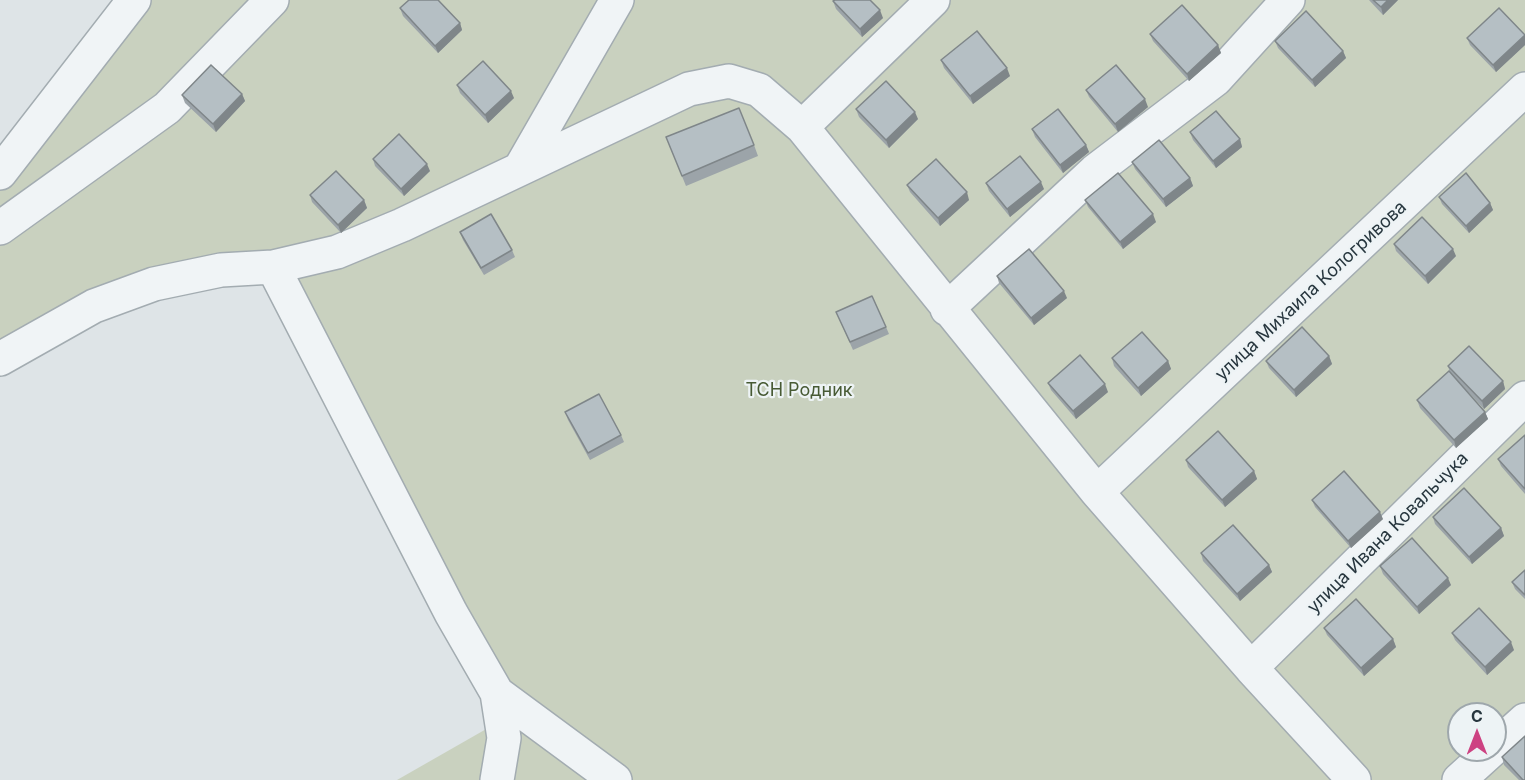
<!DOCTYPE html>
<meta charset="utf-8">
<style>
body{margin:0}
#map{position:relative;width:1525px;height:780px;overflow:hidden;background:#dee4e7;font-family:Inter,sans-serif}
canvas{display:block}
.north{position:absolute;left:1447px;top:702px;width:60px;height:60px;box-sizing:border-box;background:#edf3f5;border:2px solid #9ea7ac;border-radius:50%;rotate:0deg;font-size:16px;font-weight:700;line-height:24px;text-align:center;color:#27363e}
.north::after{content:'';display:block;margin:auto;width:21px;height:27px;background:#cd4282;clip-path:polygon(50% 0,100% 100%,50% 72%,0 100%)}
</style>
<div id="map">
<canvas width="1525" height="780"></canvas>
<div class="north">С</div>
</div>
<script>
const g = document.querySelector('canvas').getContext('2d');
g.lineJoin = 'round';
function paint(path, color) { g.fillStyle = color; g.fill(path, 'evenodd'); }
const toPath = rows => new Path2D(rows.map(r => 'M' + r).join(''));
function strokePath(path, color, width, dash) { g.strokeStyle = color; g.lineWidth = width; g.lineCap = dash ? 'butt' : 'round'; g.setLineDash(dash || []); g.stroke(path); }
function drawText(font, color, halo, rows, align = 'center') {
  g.font = font + ' Inter,sans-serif'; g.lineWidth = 4.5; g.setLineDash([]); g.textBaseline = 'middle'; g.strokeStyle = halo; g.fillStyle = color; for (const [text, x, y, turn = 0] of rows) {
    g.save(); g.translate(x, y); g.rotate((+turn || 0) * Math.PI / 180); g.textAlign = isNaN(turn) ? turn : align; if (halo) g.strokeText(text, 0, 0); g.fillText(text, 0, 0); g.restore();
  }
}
paint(toPath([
 [115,0,1525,0,1525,780,397,780,488,728,508,680,270,257,0,351,0,157],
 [1459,714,1495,714,1495,750,1459,750]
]), '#c9d1bf');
const minor = toPath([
 [802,127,933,0],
 [521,167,617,0],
 [0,173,134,0],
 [0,228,167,108,272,0],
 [273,267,451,613,497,693,504,738,497,780],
 [947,309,1095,171,1216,79,1288,0],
 [0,359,94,306,154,284,221,270,273,267,337,252,402,225,689,89,729,81,759,90,802,127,1097,492,1251,668,1354,780],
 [1097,492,1525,89],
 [1251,668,1525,398],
 [497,693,615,780],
 [1495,747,1525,720],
 [1459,780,1492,750]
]);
strokePath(minor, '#a3acb1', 36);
strokePath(minor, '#f0f4f6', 33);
paint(toPath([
 [1369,0,1398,0,1383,15],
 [833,1,883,18,862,37,836,9],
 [400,8,460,23,462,30,438,53,403,16],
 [1150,34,1218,45,1221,53,1189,81,1153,41],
 [1525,35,1525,45,1496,72,1470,45,1467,38],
 [1275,41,1343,51,1346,58,1315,87,1278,48],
 [941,60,1010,76,973,104,944,68],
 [457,85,514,98,488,123,460,93],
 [1086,90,1148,107,1118,132,1089,97],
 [242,94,245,101,216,132,185,103,182,95],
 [856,109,918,119,889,148,859,117],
 [1032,129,1086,145,1089,152,1063,173,1035,137],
 [1190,132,1240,139,1242,147,1216,168,1193,140],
 [666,137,754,145,758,156,686,186],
 [373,159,430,171,404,196,375,166],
 [1132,162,1190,178,1193,186,1166,207,1135,169],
 [986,183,1044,189,1010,217,989,191],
 [907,185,969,200,940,226,910,192],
 [310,195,364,200,367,208,341,233,312,202],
 [1439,197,1490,203,1493,210,1469,233,1442,204],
 [1085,200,1156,222,1123,249,1088,207],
 [460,232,512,250,515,257,484,275,463,240],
 [1394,244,1456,256,1428,284,1396,251],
 [997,276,1067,298,1034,325,999,283],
 [836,312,886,327,889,334,853,350],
 [1329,356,1332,364,1296,397,1269,368,1266,361],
 [1112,358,1168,361,1171,369,1141,396,1114,366],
 [1448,366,1503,381,1505,389,1484,409,1456,379,1485,412,1488,419,1456,448,1420,408,1417,400,1450,373],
 [1048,383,1108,392,1076,419,1051,390],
 [565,412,621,435,624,442,590,460,568,420],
 [1525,435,1525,494,1501,466,1498,459],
 [1186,460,1254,471,1257,479,1225,507,1188,467],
 [1312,500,1383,519,1351,548,1315,507],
 [1433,517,1501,528,1504,536,1472,564,1435,524],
 [1201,553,1269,565,1272,572,1240,601,1203,561],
 [1380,566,1451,585,1419,614,1383,574],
 [1525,570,1525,599,1515,589,1512,582],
 [1324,628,1393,639,1396,647,1364,676,1327,635],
 [1452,633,1514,650,1487,675,1455,640],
 [1502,757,1525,780,1519,780,1504,765]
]), '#9ca4a9');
paint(toPath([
 [1388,0,1398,0,1383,15,1381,7],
 [880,10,883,18,862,37,860,29],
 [460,23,462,30,438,53,435,46],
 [1525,35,1525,45,1496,72,1493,65],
 [1218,45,1221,53,1189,81,1187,74],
 [1343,51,1346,58,1315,87,1312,80],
 [1007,68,1010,76,973,104,970,96],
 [511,91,514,98,488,123,485,115],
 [242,94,245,101,216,132,213,124],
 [1145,99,1148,107,1118,132,1115,124],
 [915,112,918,119,889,148,886,140],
 [1240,139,1242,147,1216,168,1213,161],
 [1086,145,1089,152,1063,173,1060,165],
 [427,164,430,171,404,196,401,189],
 [1190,178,1193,186,1166,207,1163,199],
 [1041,182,1044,189,1010,217,1007,209],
 [967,192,969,200,940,226,938,218],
 [364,200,367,208,341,233,338,225],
 [1490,203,1493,210,1469,233,1466,226],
 [1153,214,1156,222,1123,249,1120,242],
 [1453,249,1456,256,1428,284,1425,276],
 [1064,291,1067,298,1034,325,1031,318],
 [1329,356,1332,364,1296,397,1294,390],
 [1168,361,1171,369,1141,396,1138,388],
 [1503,381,1505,389,1484,409,1482,401],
 [1105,384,1108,392,1076,419,1073,411],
 [1485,412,1488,419,1456,448,1454,440],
 [1254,471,1257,479,1225,507,1222,500],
 [1380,512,1383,519,1351,548,1348,541],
 [1501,528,1504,536,1472,564,1469,557],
 [1269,565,1272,572,1240,601,1237,594],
 [1448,578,1451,585,1419,614,1417,607],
 [1393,639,1396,647,1364,676,1361,668],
 [1511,642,1514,650,1487,675,1485,667]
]), '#7f8689');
const building = toPath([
 [409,0,438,0,460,23,435,46,400,8,409,0],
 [835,0,870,0,880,10,860,29,833,1,835,0],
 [1373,0,1388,0,1381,7,1373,0],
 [1182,5,1218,45,1187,74,1150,34,1182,5],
 [1499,8,1525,35,1493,65,1467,38,1499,8],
 [1306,11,1343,51,1312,80,1275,41,1306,11],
 [977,31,1007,68,970,96,941,60,977,31],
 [483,61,511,91,485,115,457,85,483,61],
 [211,65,242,94,213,124,182,95,211,65],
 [1116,65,1145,99,1115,124,1086,90,1116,65],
 [886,81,915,112,886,140,856,109,886,81],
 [739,108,754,145,682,176,666,137,739,108],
 [1058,109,1086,145,1060,165,1032,129,1058,109],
 [1216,111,1240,139,1213,161,1190,132,1216,111],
 [399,134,427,164,401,189,373,159,399,134],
 [1159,140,1190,178,1163,199,1132,162,1159,140],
 [1020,156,1041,182,1007,209,986,183,1020,156],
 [936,159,967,192,938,218,907,185,936,159],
 [336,171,364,200,338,225,310,195,336,171],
 [1118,173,1153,214,1120,242,1085,200,1118,173],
 [1466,173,1490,203,1466,226,1439,197,1466,173],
 [491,214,512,250,481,268,460,232,491,214],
 [1422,217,1453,249,1425,276,1394,244,1422,217],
 [1029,249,1064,291,1031,318,997,276,1029,249],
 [872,296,886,327,850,342,836,312,872,296],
 [1302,327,1329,356,1294,390,1266,361,1302,327],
 [1142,332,1168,361,1138,388,1112,358,1142,332],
 [1469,346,1503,381,1482,401,1448,366,1469,346],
 [1080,355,1105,384,1073,411,1048,383,1080,355],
 [1449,371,1485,412,1454,440,1417,400,1449,371],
 [599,394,621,435,588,453,565,412,599,394],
 [1218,431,1254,471,1222,500,1186,460,1218,431],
 [1525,435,1525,489,1498,459,1525,435],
 [1344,471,1380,512,1348,541,1312,500,1344,471],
 [1464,488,1501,528,1469,557,1433,517,1464,488],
 [1233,525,1269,565,1237,594,1201,553,1233,525],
 [1412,538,1448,578,1417,607,1380,566,1412,538],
 [1525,570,1525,595,1512,582,1525,570],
 [1356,599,1393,639,1361,668,1324,628,1356,599],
 [1479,608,1511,642,1485,667,1452,633,1479,608],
 [1525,736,1525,780,1523,780,1502,757,1525,736]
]);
paint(building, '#b5bfc4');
strokePath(building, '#7f8689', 1.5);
drawText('18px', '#27363e', '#edf3f5', [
 ["улица Михаила Кологривова",1311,291,-43],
 ["улица Ивана Ковальчука",1388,533,-45]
]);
drawText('18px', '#475a34', '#edf3f5', [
 ["ТСН Родник",799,391]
]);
</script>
